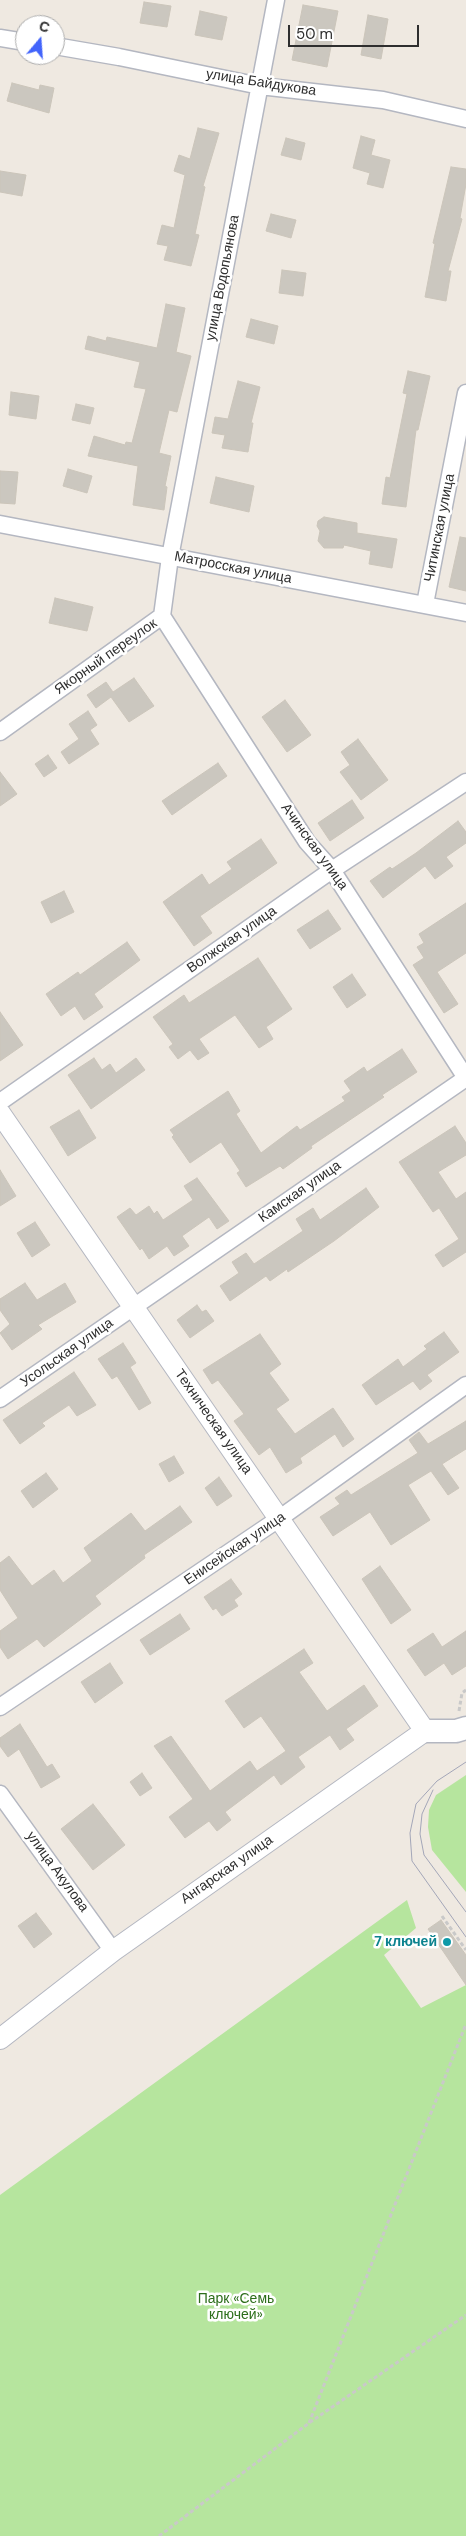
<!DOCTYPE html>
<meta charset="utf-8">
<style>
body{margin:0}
#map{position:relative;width:466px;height:2536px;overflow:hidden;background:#efe9e1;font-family:"DM Sans",sans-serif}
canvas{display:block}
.north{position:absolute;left:15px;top:15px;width:50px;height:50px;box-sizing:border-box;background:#fff;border:1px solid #ababab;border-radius:50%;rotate:18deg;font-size:14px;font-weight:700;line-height:20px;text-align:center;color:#2e2e2e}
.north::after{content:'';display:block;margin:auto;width:18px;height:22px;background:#4264fb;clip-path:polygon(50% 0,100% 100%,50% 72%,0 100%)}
.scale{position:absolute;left:288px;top:25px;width:131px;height:22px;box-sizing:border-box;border:2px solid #2e2e2e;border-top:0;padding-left:6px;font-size:15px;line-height:18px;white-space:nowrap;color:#2e2e2e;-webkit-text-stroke:4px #fff;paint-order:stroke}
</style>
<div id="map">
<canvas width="466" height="2536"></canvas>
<div class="north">С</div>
<div class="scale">50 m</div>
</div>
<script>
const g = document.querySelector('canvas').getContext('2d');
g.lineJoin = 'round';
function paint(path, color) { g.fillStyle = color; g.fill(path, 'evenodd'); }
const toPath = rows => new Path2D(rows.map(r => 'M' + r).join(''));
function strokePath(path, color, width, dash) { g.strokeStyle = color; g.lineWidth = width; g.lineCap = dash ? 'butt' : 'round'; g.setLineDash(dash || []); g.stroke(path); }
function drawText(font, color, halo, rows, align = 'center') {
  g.font = font + ' "DM Sans",sans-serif'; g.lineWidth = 5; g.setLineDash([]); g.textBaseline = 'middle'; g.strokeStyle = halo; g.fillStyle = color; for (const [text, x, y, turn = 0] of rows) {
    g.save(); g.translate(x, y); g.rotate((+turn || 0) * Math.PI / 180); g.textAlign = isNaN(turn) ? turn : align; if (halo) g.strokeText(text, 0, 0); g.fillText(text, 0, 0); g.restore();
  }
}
paint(toPath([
 [466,1775,466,1892,432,1850,428,1827,429,1810,436,1795],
 [407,1900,416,1928,384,1955,421,2008,466,1985,466,2536,0,2536,0,2195]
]), '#b6e59e');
const building = toPath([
 [144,2,171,6,167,27,140,23,144,2],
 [303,5,338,11,327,67,292,60,303,5],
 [200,11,227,17,222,40,195,35,200,11],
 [368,15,388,19,381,59,361,55,368,15],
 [12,83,39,90,40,85,54,88,49,113,7,101,12,83],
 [198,128,219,133,203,186,205,187,195,234,199,235,191,266,164,260,168,246,157,244,162,225,174,228,185,175,174,171,179,155,190,159,198,128],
 [361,136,375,140,371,155,390,160,383,188,367,184,370,173,353,168,361,136],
 [286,138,305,143,301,160,281,155,286,138],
 [451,167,466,169,466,184,460,218,462,219,448,271,451,271,446,301,425,297,435,244,433,243,451,167],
 [0,171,26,175,22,196,0,192,0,171],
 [271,214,296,220,291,238,266,231,271,214],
 [282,270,306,273,303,296,279,293,282,270],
 [166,304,185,308,176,352,191,356,177,412,169,410,159,453,171,456,165,486,167,487,164,510,133,505,138,466,88,456,94,436,125,445,126,442,132,443,146,389,134,387,140,362,85,349,88,336,106,341,107,337,157,348,166,304],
 [251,319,278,326,274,344,246,337,251,319],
 [408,371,430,376,418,430,416,430,406,507,382,504,386,477,390,478,407,394,403,393,408,371],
 [238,381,260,387,251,423,253,423,248,452,222,448,225,435,212,433,215,417,228,419,238,381],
 [11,392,39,396,36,419,9,415,11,392],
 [76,404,94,408,90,424,72,420,76,404],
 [68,469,92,476,87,493,63,486,68,469],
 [0,471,18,472,15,504,0,503,0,471],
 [216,477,254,486,249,512,210,503,216,477],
 [324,517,357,523,357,533,397,539,392,568,369,564,371,551,344,545,343,548,324,548,318,541,320,531,317,526,318,521,324,517],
 [460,537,466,538,466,591,449,587,460,537],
 [55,598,93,607,87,631,49,623,55,598],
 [134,678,154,706,129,722,111,697,96,708,87,695,106,682,113,692,134,678],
 [285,700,311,735,287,752,262,717,285,700],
 [88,711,97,725,90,730,99,744,69,764,61,752,79,739,69,724,88,711],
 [358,739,388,780,361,800,340,772,350,765,341,752,358,739],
 [48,755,57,768,44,777,35,764,48,755],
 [218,763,227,776,172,815,162,801,218,763],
 [0,772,17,794,0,806,0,772],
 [352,800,364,818,330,841,318,823,352,800],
 [458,821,466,832,466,843,446,857,453,866,435,879,425,866,383,898,370,881,390,867,392,869,416,853,458,821],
 [261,839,277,863,200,916,212,933,194,946,163,902,202,874,209,885,232,869,227,862,261,839],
 [64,891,74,912,51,923,41,902,64,891],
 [466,903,466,953,437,972,458,1004,444,1013,413,965,424,958,417,947,424,943,419,934,466,903],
 [328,910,341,929,310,949,297,930,328,910],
 [127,942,140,960,94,994,103,1007,84,1020,75,1006,61,1016,46,994,78,972,80,975,127,942],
 [258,958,292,1009,266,1027,273,1039,259,1048,235,1015,199,1039,209,1053,198,1060,190,1050,178,1059,169,1047,173,1044,153,1017,184,995,189,1003,258,958],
 [352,974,366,995,347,1008,333,987,352,974],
 [0,1012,23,1045,0,1061,0,1012],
 [402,1049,417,1072,382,1095,384,1097,311,1146,312,1148,283,1169,280,1166,246,1187,237,1173,240,1171,221,1142,190,1163,172,1137,174,1135,170,1130,228,1091,240,1111,236,1114,261,1153,297,1126,300,1130,345,1101,342,1097,351,1091,344,1081,364,1067,367,1072,402,1049],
 [94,1058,102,1070,110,1064,116,1073,136,1058,145,1070,91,1109,68,1075,94,1058],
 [79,1110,96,1138,68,1156,50,1127,79,1110],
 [455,1126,466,1143,466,1155,438,1172,456,1199,466,1192,466,1252,443,1267,435,1255,459,1239,439,1208,433,1212,399,1162,455,1126],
 [0,1170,16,1196,0,1206,0,1170],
 [197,1178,229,1221,217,1229,209,1217,182,1236,189,1246,174,1256,167,1246,149,1259,142,1248,140,1250,117,1217,130,1208,136,1215,149,1206,154,1214,157,1211,163,1220,193,1200,184,1186,197,1178],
 [366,1188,379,1207,334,1241,288,1272,287,1269,270,1281,266,1276,230,1301,220,1286,239,1273,232,1262,246,1253,254,1264,303,1231,296,1219,313,1208,320,1220,366,1188],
 [35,1222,50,1245,32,1257,17,1233,35,1222],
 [25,1283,37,1300,65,1283,76,1302,38,1325,42,1329,12,1350,0,1333,10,1324,0,1310,0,1299,25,1283],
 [197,1305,202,1312,206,1310,214,1321,190,1338,177,1320,197,1305],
 [444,1332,459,1352,427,1375,432,1381,420,1390,413,1381,376,1405,362,1385,398,1359,403,1367,427,1349,424,1346,444,1332],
 [260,1334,281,1364,269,1373,289,1400,276,1409,295,1434,333,1408,354,1439,343,1447,335,1434,300,1458,302,1463,286,1473,270,1447,259,1455,234,1421,244,1414,218,1380,212,1384,203,1370,260,1334],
 [123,1343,136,1363,130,1367,151,1403,139,1410,117,1376,112,1379,98,1359,123,1343],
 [74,1372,96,1405,77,1416,69,1405,42,1423,45,1426,20,1444,3,1420,74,1372],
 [466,1421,466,1449,442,1464,459,1488,448,1495,431,1471,408,1485,430,1520,391,1545,370,1512,333,1536,320,1517,340,1504,335,1498,347,1490,351,1495,418,1453,409,1440,419,1432,428,1444,466,1421],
 [174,1456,184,1473,169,1482,159,1464,174,1456],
 [46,1473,58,1489,33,1508,21,1491,46,1473],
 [219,1477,232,1496,217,1506,205,1488,219,1477],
 [180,1506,192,1522,144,1555,145,1558,95,1596,101,1604,44,1647,37,1639,8,1659,0,1647,0,1631,18,1618,0,1590,0,1563,9,1556,32,1586,54,1570,63,1583,92,1561,84,1548,131,1513,145,1531,180,1506],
 [380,1566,411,1610,391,1624,362,1579,380,1566],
 [231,1579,242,1594,234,1600,238,1606,222,1616,216,1608,213,1610,204,1597,231,1579],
 [180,1614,190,1629,150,1655,140,1640,180,1614],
 [466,1631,466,1666,452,1675,444,1663,425,1676,407,1650,433,1633,442,1647,466,1631],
 [304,1649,313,1663,299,1672,327,1711,364,1685,378,1706,346,1729,354,1740,340,1750,330,1735,298,1757,305,1767,281,1785,274,1775,225,1812,231,1820,217,1831,209,1821,185,1838,169,1817,193,1799,154,1746,171,1736,210,1791,250,1761,257,1771,286,1751,261,1716,244,1728,225,1701,304,1649],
 [110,1663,123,1683,95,1703,81,1682,110,1663],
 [20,1724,47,1767,52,1764,60,1777,41,1788,19,1749,8,1757,0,1746,0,1738,20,1724],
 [142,1773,152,1788,140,1796,130,1782,142,1773],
 [93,1804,125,1845,93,1870,61,1829,93,1804],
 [36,1913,52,1934,34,1948,18,1926,36,1913],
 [441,1920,466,1955,466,1985,428,1929,441,1920]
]);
paint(building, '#cbc7bf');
strokePath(building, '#cbc5ba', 1);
const minor = toPath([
 [0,38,25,42],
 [55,46,119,57,260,86,383,100,466,119],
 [0,524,466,613],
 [425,604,466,393],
 [162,616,307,842,332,870,466,1078],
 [0,732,162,616,170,557,276,0],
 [0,1102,332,870,466,782],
 [0,1399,466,1078],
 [0,1707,280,1518,466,1385],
 [0,1794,113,1951]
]);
const tertiary = toPath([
 [0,1113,425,1731,113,1951,0,2039]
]);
const secondary = toPath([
 [425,1731,456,1731,466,1728]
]);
strokePath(minor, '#b4b7c1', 19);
strokePath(tertiary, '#b4b7c1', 22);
strokePath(secondary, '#b4b7c1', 25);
strokePath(toPath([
 [459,1711,462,1693,466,1690],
 [442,1916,466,1950],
 [309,2423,466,2024],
 [159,2536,309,2423,466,2315]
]), '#c9c9c9', 3, [4, 2.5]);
strokePath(minor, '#fff', 16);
strokePath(tertiary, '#fff', 20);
strokePath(secondary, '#fff', 22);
strokePath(toPath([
 [466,1762,437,1781,416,1804,410,1833,412,1861,466,1937],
 [433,1790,422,1814,420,1834,424,1855,466,1912]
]), '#a3a6b8', 1);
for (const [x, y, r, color] of [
 [447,1942,5,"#0f9aa8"]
]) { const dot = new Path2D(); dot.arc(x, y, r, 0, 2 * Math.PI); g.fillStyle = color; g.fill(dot); strokePath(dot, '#fff', 2); }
drawText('14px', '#2e2e2e', '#fff', [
 ["улица Байдукова",261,83,9],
 ["улица Водопьянова",223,278,-79],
 ["Читинская улица",440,528,-79],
 ["Матросская улица",233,568,11],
 ["Якорный переулок",106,657,-35],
 ["Ачинская улица",314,847,54],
 ["Волжская улица",232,940,-35],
 ["Камская улица",300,1192,-35],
 ["Усольская улица",67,1353,-35],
 ["Техническая улица",213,1422,55],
 ["Енисейская улица",235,1549,-34],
 ["Ангарская улица",227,1870,-35],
 ["улица Акулова",57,1872,54]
]);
drawText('bold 14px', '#0d838f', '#fff', [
 ["7 ключей",437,1942]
], 'right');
drawText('14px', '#2c6e1b', '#fff', [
 ["Парк «Семь",236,2299],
 ["ключей»",236,2315]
]);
</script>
